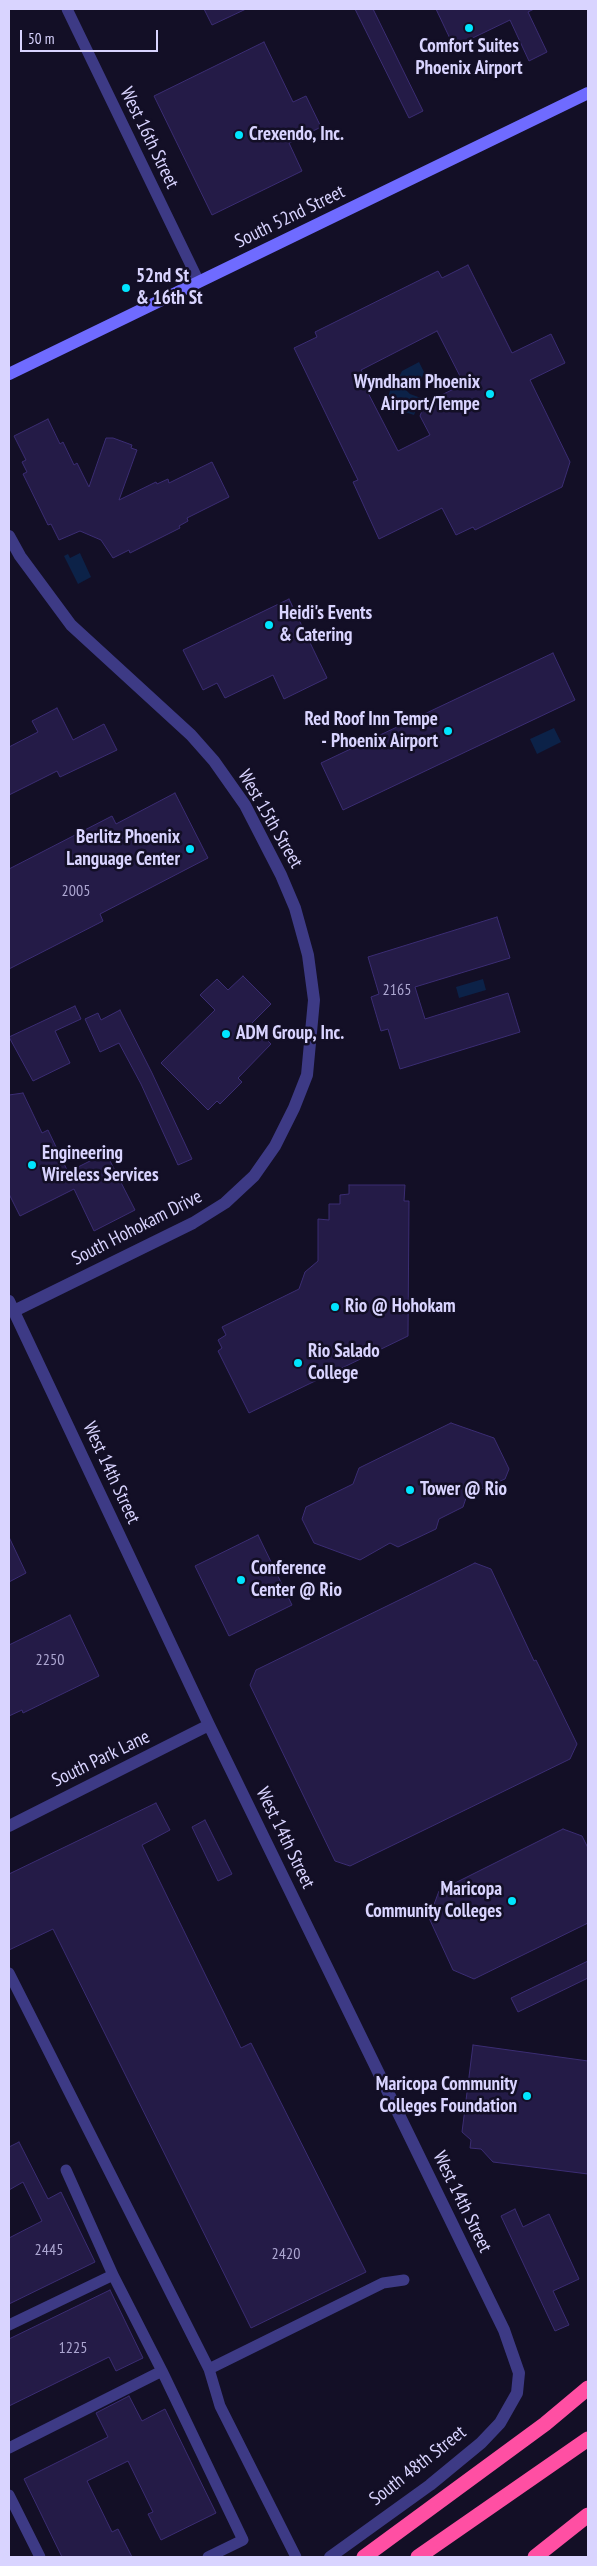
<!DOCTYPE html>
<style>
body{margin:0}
#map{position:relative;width:597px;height:2566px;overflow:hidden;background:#130f26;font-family:"PT Sans Narrow",sans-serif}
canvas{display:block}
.frame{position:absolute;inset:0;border:10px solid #d9d4ff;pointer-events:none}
.scale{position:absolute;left:20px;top:30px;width:138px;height:22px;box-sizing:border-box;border:2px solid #d9d4ff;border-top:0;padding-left:6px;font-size:15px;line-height:18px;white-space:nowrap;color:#d9d4ff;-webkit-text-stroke:4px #130f26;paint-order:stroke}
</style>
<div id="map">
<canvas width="597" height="2566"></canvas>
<div class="frame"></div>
<div class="scale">50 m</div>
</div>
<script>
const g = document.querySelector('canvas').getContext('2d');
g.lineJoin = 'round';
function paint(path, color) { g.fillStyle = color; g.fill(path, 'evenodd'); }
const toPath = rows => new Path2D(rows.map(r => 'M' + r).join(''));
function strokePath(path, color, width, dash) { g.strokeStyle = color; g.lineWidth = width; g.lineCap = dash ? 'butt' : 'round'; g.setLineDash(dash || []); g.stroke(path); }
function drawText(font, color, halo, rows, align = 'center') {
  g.font = font + ' "PT Sans Narrow",sans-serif'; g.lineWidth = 5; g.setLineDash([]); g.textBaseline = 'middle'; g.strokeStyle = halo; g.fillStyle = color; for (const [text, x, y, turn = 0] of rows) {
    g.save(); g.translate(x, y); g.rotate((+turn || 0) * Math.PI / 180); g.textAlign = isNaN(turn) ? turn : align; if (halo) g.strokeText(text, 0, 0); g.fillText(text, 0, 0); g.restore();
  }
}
paint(toPath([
 [419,362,424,372,421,380,405,389,410,394,421,398,414,415,399,410,393,413,387,401,393,380,399,377,402,371],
 [80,553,91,577,78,584,64,556,68,554,70,558],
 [554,728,561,742,537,754,530,739],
 [483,979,486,990,459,998,456,987]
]), '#0c2248');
const building = toPath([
 [204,9,246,9,212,25,204,9],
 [355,9,373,9,423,111,409,118,355,9],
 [436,9,534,9,528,12,547,52,529,61,510,20,454,47,436,9],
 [264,42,293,102,306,96,321,127,289,143,302,171,212,215,154,96,264,42],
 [468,265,512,353,551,334,565,363,530,380,570,462,562,487,475,530,473,527,456,535,442,508,379,539,353,482,358,480,294,348,317,337,315,332,438,271,442,278,468,265],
 [437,331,464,384,425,403,420,416,430,435,398,451,364,385,368,383,361,370,437,331],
 [48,419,60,444,63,442,74,465,77,463,89,487,106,438,113,438,132,445,131,448,137,450,119,500,156,482,157,484,168,479,169,483,212,462,229,497,187,518,188,521,179,526,180,528,130,553,129,550,113,558,101,540,80,531,59,540,51,524,48,525,23,474,27,472,22,462,26,460,14,436,48,419],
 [289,599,327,678,284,699,273,675,225,698,217,683,203,690,183,650,289,599],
 [553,653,575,700,343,810,321,763,553,653],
 [57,708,73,740,104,724,117,750,60,777,57,771,9,795,9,747,38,732,32,721,57,708],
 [175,793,208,858,100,914,103,921,9,969,9,869,112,816,116,824,175,793],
 [497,917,510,958,415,987,425,1019,508,993,520,1032,400,1069,388,1029,381,1031,371,997,379,994,368,957,497,917],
 [243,976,271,1004,251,1024,271,1044,238,1078,242,1082,220,1104,217,1101,208,1110,161,1063,215,1010,200,995,217,979,228,990,243,976],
 [75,1006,81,1019,55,1031,70,1063,33,1081,9,1037,75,1006],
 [120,1010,152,1073,192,1159,178,1165,141,1084,119,1043,100,1052,85,1019,98,1013,101,1020,120,1010],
 [23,1093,42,1133,48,1130,68,1172,106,1153,135,1210,94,1231,74,1189,20,1216,9,1194,9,1095,23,1093],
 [349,1185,405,1185,404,1201,409,1201,408,1336,249,1413,218,1351,222,1348,218,1340,226,1335,222,1327,299,1289,305,1272,318,1261,318,1219,329,1220,329,1204,340,1204,340,1195,349,1194,349,1185],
 [451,1423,494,1438,509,1469,505,1479,467,1495,463,1507,439,1519,436,1529,398,1547,390,1543,360,1560,314,1543,302,1519,306,1507,353,1484,359,1468,451,1423],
 [258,1535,292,1605,229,1636,195,1566,258,1535],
 [9,1537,26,1573,9,1582,9,1537],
 [475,1563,491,1569,534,1661,536,1660,577,1744,570,1759,350,1866,335,1861,250,1685,256,1670,475,1563],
 [70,1615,99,1676,23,1713,22,1710,9,1716,9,1645,70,1615],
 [156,1803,170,1830,142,1845,241,2048,251,2043,366,2272,251,2328,53,1929,9,1950,9,1874,156,1803],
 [205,1820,232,1874,218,1881,192,1827,205,1820],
 [563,1829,582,1836,588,1848,588,1923,474,1979,453,1970,429,1918,439,1891,563,1829],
 [588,1961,588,1978,518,2012,511,1998,588,1961],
 [473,2045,588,2061,588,2174,493,2162,481,2149,470,2148,471,2140,462,2132,473,2045],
 [19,2142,48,2199,61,2192,95,2262,9,2304,9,2238,42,2221,23,2182,9,2190,9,2147,19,2142],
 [515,2209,523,2227,549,2214,579,2279,553,2291,569,2325,555,2331,501,2216,515,2209],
 [110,2290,143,2358,116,2371,109,2357,9,2406,9,2339,110,2290],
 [129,2396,142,2421,165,2409,216,2513,161,2540,148,2514,153,2512,128,2461,87,2481,112,2532,118,2529,132,2557,62,2557,24,2479,108,2437,96,2413,129,2396]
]);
paint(building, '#241b47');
strokePath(building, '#3b2d73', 1);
strokePath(toPath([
 [67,9,199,282],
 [9,1973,209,2369,220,2406,296,2557],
 [66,2170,113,2275,162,2371],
 [9,2325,113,2275],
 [209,2369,383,2283,404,2280],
 [9,2448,162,2371,243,2540,208,2557],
 [9,2495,40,2557]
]), '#3d3a85', 11);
strokePath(toPath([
 [9,536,20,556,71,625,191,735,214,761,245,805,281,875,295,908,308,955,314,1000,307,1075,294,1108,275,1146,254,1176,225,1203,193,1223,14,1311],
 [9,1301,209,1725,504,2330,519,2373,517,2393,500,2423,481,2443,430,2485,330,2557],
 [9,1826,209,1725]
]), '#3d3a85', 12);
strokePath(toPath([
 [9,374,588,93]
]), '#6f6bff', 12);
strokePath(toPath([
 [364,2557,545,2424,588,2388],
 [418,2557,588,2439],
 [535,2557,588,2515]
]), '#ff4fa3', 15);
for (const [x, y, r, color] of [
 [469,28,5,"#00e5ff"],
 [239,135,5,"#00e5ff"],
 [126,288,5,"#00e5ff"],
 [490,394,5,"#00e5ff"],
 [269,625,5,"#00e5ff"],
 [448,731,5,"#00e5ff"],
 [190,849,5,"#00e5ff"],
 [226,1034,5,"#00e5ff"],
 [32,1165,5,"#00e5ff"],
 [335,1307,5,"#00e5ff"],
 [298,1363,5,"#00e5ff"],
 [410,1490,5,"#00e5ff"],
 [241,1580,5,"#00e5ff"],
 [512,1901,5,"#00e5ff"],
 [527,2096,5,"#00e5ff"]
]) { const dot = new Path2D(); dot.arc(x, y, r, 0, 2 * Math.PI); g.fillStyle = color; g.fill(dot); strokePath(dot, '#130f26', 2); }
drawText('16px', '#aca6d1', null, [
 ["2005",76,891],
 ["2165",397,990],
 ["2250",50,1660],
 ["2445",49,2250],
 ["2420",286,2254],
 ["1225",73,2348]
]);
drawText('bold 19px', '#d9d4ff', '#130f26', [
 ["Comfort Suites",469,47,"center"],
 ["Phoenix Airport",469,69,"center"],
 ["Crexendo, Inc.",249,135],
 ["52nd St",136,277],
 ["& 16th St",136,299],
 ["Wyndham Phoenix",480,383,"right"],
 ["Airport/Tempe",480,405,"right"],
 ["Heidi's Events",279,614],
 ["& Catering",279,636],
 ["Red Roof Inn Tempe",438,720,"right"],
 ["- Phoenix Airport",438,742,"right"],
 ["Berlitz Phoenix",180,838,"right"],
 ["Language Center",180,860,"right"],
 ["ADM Group, Inc.",236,1034],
 ["Engineering",42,1154],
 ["Wireless Services",42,1176],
 ["Rio @ Hohokam",345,1307],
 ["Rio Salado",308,1352],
 ["College",308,1374],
 ["Tower @ Rio",420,1490],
 ["Conference",251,1569],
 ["Center @ Rio",251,1591],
 ["Maricopa",502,1890,"right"],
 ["Community Colleges",502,1912,"right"],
 ["Maricopa Community",517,2085,"right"],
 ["Colleges Foundation",517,2107,"right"]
], 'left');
drawText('19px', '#d9d4ff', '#130f26', [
 ["West 16th Street",149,138,64],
 ["South 52nd Street",290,217,-26],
 ["West 15th Street",270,819,60],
 ["South Hohokam Drive",137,1228,-27],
 ["West 14th Street",111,1473,65],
 ["South Park Lane",101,1759,-26],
 ["West 14th Street",285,1838,64],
 ["West 14th Street",462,2202,64],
 ["South 48th Street",418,2466,-38]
]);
</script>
